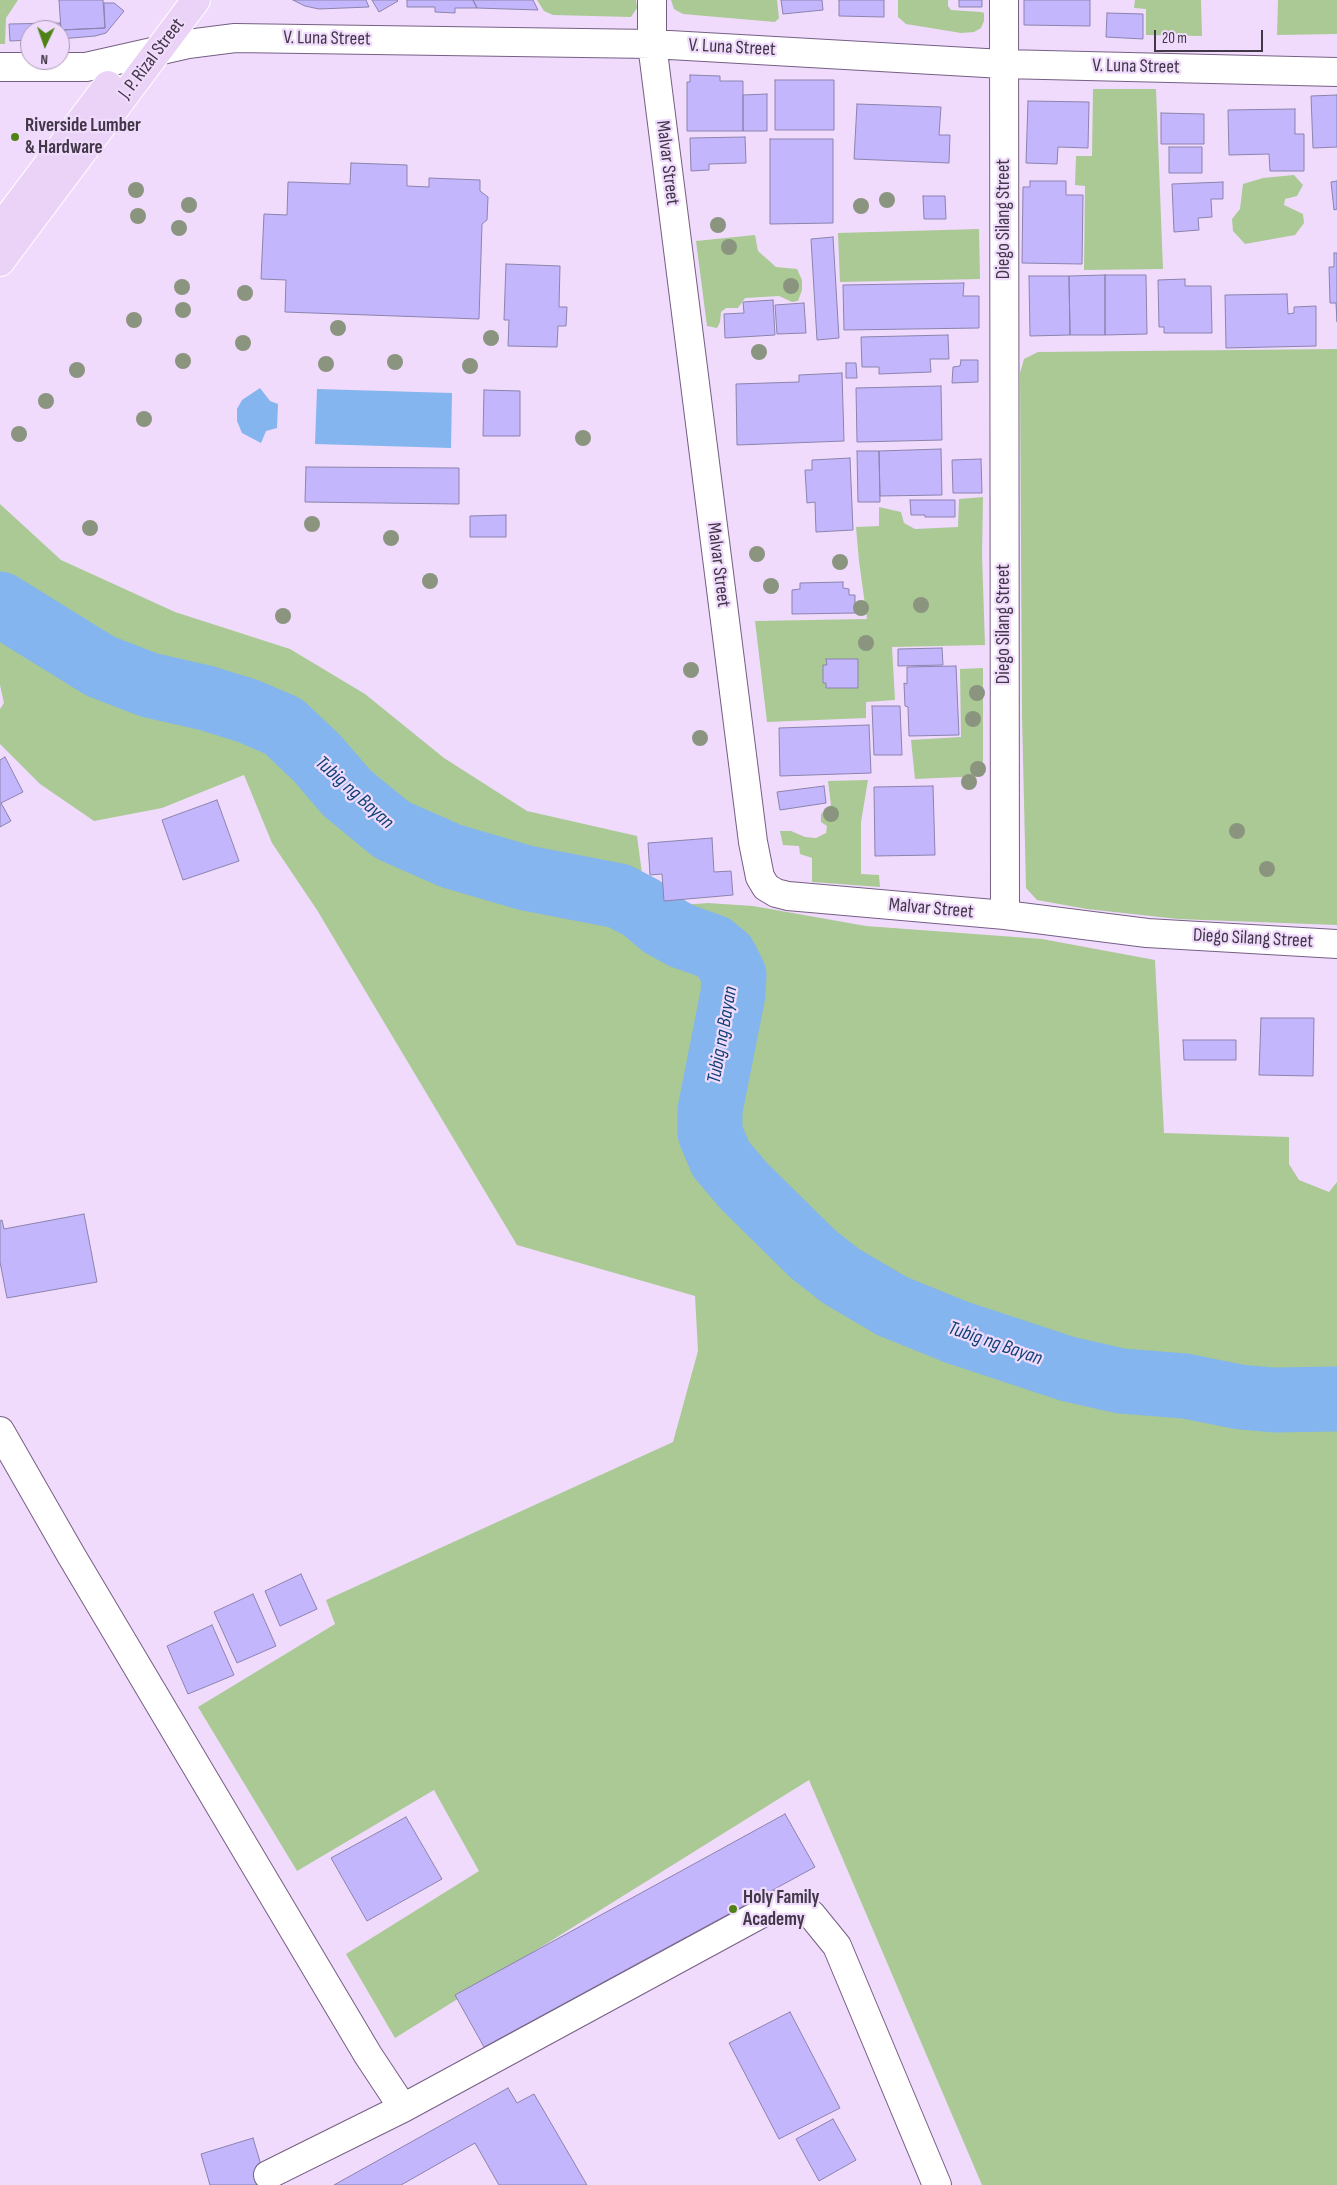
<!DOCTYPE html>
<style>
body{margin:0}
#map{position:relative;width:1337px;height:2185px;overflow:hidden;background:#f0dbfd;font-family:"Sofia Sans Condensed",sans-serif}
canvas{display:block}
.north{position:absolute;left:20px;top:20px;width:50px;height:50px;box-sizing:border-box;background:#f0dbfd;border:1px solid #aa99b4;border-radius:50%;rotate:183deg;font-size:14px;font-weight:700;line-height:20px;text-align:center;color:#413747}
.north::after{content:'';display:block;margin:auto;width:18px;height:22px;background:#4e8217;clip-path:polygon(50% 0,100% 100%,50% 72%,0 100%)}
.scale{position:absolute;left:1154px;top:30px;width:109px;height:22px;box-sizing:border-box;border:2px solid #413747;border-top:0;padding-left:6px;font-size:15px;line-height:18px;white-space:nowrap;color:#413747;-webkit-text-stroke:4px #f0dbfd;paint-order:stroke}
</style>
<div id="map">
<canvas width="1337" height="2185"></canvas>
<div class="north">N</div>
<div class="scale">20 m</div>
</div>
<script>
const g = document.querySelector('canvas').getContext('2d');
g.lineJoin = 'round';
function paint(path, color) { g.fillStyle = color; g.fill(path, 'evenodd'); }
const toPath = rows => new Path2D(rows.map(r => 'M' + r).join(''));
function strokePath(path, color, width, dash) { g.strokeStyle = color; g.lineWidth = width; g.lineCap = dash ? 'butt' : 'round'; g.setLineDash(dash || []); g.stroke(path); }
function drawText(font, color, halo, rows, align = 'center') {
  g.font = font + ' "Sofia Sans Condensed",sans-serif'; g.lineWidth = 4.5; g.setLineDash([]); g.textBaseline = 'middle'; g.strokeStyle = halo; g.fillStyle = color; for (const [text, x, y, turn = 0] of rows) {
    g.save(); g.translate(x, y); g.rotate((+turn || 0) * Math.PI / 180); g.textAlign = isNaN(turn) ? turn : align; if (halo) g.strokeText(text, 0, 0); g.fillText(text, 0, 0); g.restore();
  }
}
paint(toPath([
 [0,0,18,0,6,18,5,44,0,44],
 [537,0,636,0,637,8,631,17,553,15,544,11],
 [671,0,777,0,779,18,775,22,683,14,674,9],
 [898,0,948,0,948,6,951,10,981,12,984,13,984,21,981,28,974,32,961,33,906,24,898,17],
 [1135,0,1201,0,1202,36,1146,35,1146,9,1134,8],
 [1278,0,1337,0,1337,34,1277,35],
 [1093,89,1156,89,1163,269,1084,270,1085,186,1075,185,1076,156,1092,156],
 [1294,175,1303,185,1297,196,1285,199,1284,205,1303,214,1304,223,1295,235,1245,244,1233,231,1232,219,1240,209,1243,184,1263,178],
 [979,229,980,279,840,282,838,233],
 [755,235,758,251,776,267,797,269,802,280,802,290,798,301,792,302,779,296,745,298,738,308,726,308,721,312,720,322,717,328,707,326,696,241],
 [1337,349,1337,925,1178,919,1087,909,1037,900,1026,888,1022,715,1020,373,1024,359,1038,352],
 [983,497,982,555,985,645,892,647,895,700,866,702,866,718,767,722,755,621,867,619,859,561,856,527,879,526,879,507,901,512,904,523,915,529,958,527,959,499],
 [0,504,61,560,175,612,290,649,365,694,444,758,527,811,637,836,643,881,655,881,658,902,670,906,708,903,753,906,866,926,1042,939,1155,960,1164,1133,1289,1137,1289,1164,1299,1180,1329,1192,1337,1182,1337,2185,982,2185,809,1780,395,2038,346,1954,479,1871,434,1790,297,1871,198,1707,335,1624,326,1600,673,1442,698,1351,695,1296,517,1245,317,910,272,843,244,775,162,808,94,821,40,784,0,744,0,709,4,703,0,685],
 [983,668,983,776,915,779,911,740,961,737,960,669],
 [868,780,861,822,861,874,879,875,880,887,812,882,812,858,800,854,799,846,783,845,780,831,791,831,805,837,816,838,826,833,827,826,821,822,821,814,831,805,828,781]
]), '#aac994');
paint(toPath([
 [260,388,270,401,278,404,277,428,266,431,261,443,242,433,237,421,237,409,242,400],
 [317,389,452,393,451,448,315,444]
]), '#84b5ee');
strokePath(toPath([
 [0,604,100,666,149,685,206,698,248,711,283,726,317,758,347,793,392,830,451,856,526,878,619,896,642,908,662,925,682,936,713,947,725,957,734,975,733,994,710,1110,710,1133,721,1159,744,1186,813,1254,841,1276,892,1306,956,1332,1068,1369,1121,1381,1185,1386,1240,1397,1274,1400,1337,1399]
]), '#84b5ee', 65);
const building = toPath([
 [59,0,103,0,105,28,61,30,59,0],
 [293,0,366,0,369,7,319,9,305,6,293,0],
 [372,0,397,0,398,1,379,12,372,0],
 [407,0,473,0,477,8,455,8,455,13,435,12,435,7,407,7,407,0],
 [473,0,533,0,538,10,477,8,473,0],
 [781,0,822,0,823,10,783,14,781,0],
 [839,0,884,0,884,17,839,16,839,0],
 [959,0,982,0,982,7,959,7,959,0],
 [1024,0,1090,0,1090,26,1024,25,1024,0],
 [104,3,114,3,124,11,106,33,95,36,60,39,60,30,30,30,30,40,10,41,9,24,60,23,61,30,105,28,104,3],
 [1107,13,1143,14,1143,39,1106,37,1107,13],
 [690,75,720,76,720,81,743,81,743,131,687,131,687,82,690,82,690,75],
 [775,80,834,80,834,130,775,130,775,80],
 [767,94,767,131,743,131,743,95,767,94],
 [1337,95,1337,147,1313,148,1311,96,1337,95],
 [1028,101,1089,102,1088,148,1058,147,1057,164,1026,163,1028,101],
 [857,104,941,107,939,135,950,135,949,163,854,159,857,104],
 [1295,109,1295,134,1304,134,1304,171,1270,171,1269,154,1229,155,1228,110,1295,109],
 [1161,113,1204,114,1204,144,1161,144,1161,113],
 [745,137,746,163,709,164,709,170,691,171,690,138,745,137],
 [770,139,833,139,833,223,770,224,770,139],
 [1169,147,1202,147,1202,173,1169,173,1169,147],
 [351,163,407,165,407,186,429,187,429,178,480,180,480,191,488,197,487,220,482,224,479,319,285,312,286,280,261,279,264,214,287,215,288,182,350,184,351,163],
 [1030,181,1066,181,1066,195,1083,195,1082,264,1022,263,1023,187,1030,187,1030,181],
 [1337,181,1337,209,1334,210,1331,182,1337,181],
 [1223,182,1223,199,1211,199,1212,217,1198,218,1199,230,1174,232,1172,184,1223,182],
 [923,196,945,196,946,219,924,219,923,196],
 [833,237,839,338,817,340,811,239,833,237],
 [1334,253,1337,253,1337,322,1336,303,1330,303,1329,267,1334,267,1334,253],
 [506,264,560,266,559,307,567,307,566,326,558,326,557,347,508,346,509,320,504,320,506,264],
 [1105,275,1146,275,1147,334,1105,335,1105,275],
 [1105,275,1105,335,1070,335,1069,276,1105,275],
 [1029,276,1069,276,1070,335,1030,336,1029,276],
 [1185,279,1185,286,1211,286,1212,333,1164,333,1164,327,1159,327,1158,280,1185,279],
 [964,283,963,296,979,296,979,328,844,330,843,285,964,283],
 [1287,294,1288,314,1294,313,1294,307,1316,306,1316,346,1226,348,1225,295,1287,294],
 [773,300,775,335,725,338,724,314,744,313,743,302,773,300],
 [804,303,806,333,777,334,775,305,804,303],
 [948,335,949,359,930,359,931,372,879,374,879,367,862,367,861,337,948,335],
 [961,360,978,360,978,382,952,383,953,367,960,366,961,360],
 [846,363,856,363,857,378,846,378,846,363],
 [842,373,844,441,737,445,736,384,799,382,799,375,842,373],
 [941,386,942,440,857,442,856,388,941,386],
 [484,390,520,391,520,436,483,436,484,390],
 [941,449,942,495,880,496,879,451,941,449],
 [857,451,879,451,880,502,858,502,857,451],
 [850,458,853,530,816,532,815,502,807,503,805,470,812,470,812,460,850,458],
 [981,459,982,493,953,493,952,460,981,459],
 [306,467,459,468,459,504,305,502,306,467],
 [910,500,955,500,955,517,925,517,925,515,911,515,910,500],
 [506,515,506,537,470,537,470,516,506,515],
 [843,582,843,588,849,589,849,595,855,595,855,613,792,614,792,590,800,589,800,583,843,582],
 [942,648,943,665,898,666,898,649,942,648],
 [826,659,858,659,858,688,826,688,826,683,823,683,823,665,827,665,826,659],
 [956,666,959,735,909,736,908,707,905,706,904,683,907,684,907,667,956,666],
 [872,706,900,706,902,755,874,755,872,706],
 [869,725,871,773,780,776,779,728,869,725],
 [5,757,23,792,1,803,11,821,0,827,0,760,5,757],
 [824,786,826,803,780,810,777,792,824,786],
 [933,786,935,855,875,856,874,787,933,786],
 [217,800,239,861,183,880,162,820,217,800],
 [712,838,714,872,731,871,733,895,664,901,662,874,650,875,648,843,712,838],
 [1261,1018,1314,1018,1313,1076,1259,1075,1261,1018],
 [1183,1040,1236,1040,1236,1060,1184,1060,1183,1040],
 [84,1214,97,1282,7,1298,0,1262,0,1221,2,1220,4,1229,84,1214],
 [301,1574,317,1609,280,1626,265,1591,301,1574],
 [253,1594,276,1646,237,1663,214,1612,253,1594],
 [212,1625,234,1675,188,1694,167,1646,212,1625],
 [785,1814,815,1867,484,2047,455,1995,785,1814],
 [406,1817,442,1879,367,1921,331,1858,406,1817],
 [790,2012,840,2108,779,2139,729,2043,790,2012],
 [508,2088,517,2103,534,2094,587,2185,499,2185,475,2143,401,2185,334,2185,508,2088],
 [833,2119,856,2160,819,2181,796,2139,833,2119],
 [253,2138,267,2185,210,2185,201,2154,253,2138]
]);
paint(building, '#c4b6fc');
strokePath(building, '#8b83ad', 1);
const minor = toPath([
 [652,0,652,44,753,842,760,877,766,887,776,893,788,896,1005,915],
 [1004,0,1005,915,1147,933,1337,944],
 [0,67,86,67,188,44,235,38,652,44,1003,64,1337,72],
 [0,1431,71,1555,368,2055,403,2108],
 [268,2175,403,2108,777,1905,811,1914,837,1946,937,2185]
]);
const major = toPath([
 [0,228,108,85],
 [0,262,196,0]
]);
strokePath(minor, '#765f83', 30);
strokePath(major, '#fff', 30);
strokePath(minor, '#fff', 28);
strokePath(major, '#ebd3f8', 28);
g.fillStyle = '#8a947e';
for (const [x, y] of [
 [136,190],
 [887,200],
 [189,205],
 [861,206],
 [138,216],
 [718,225],
 [179,228],
 [729,247],
 [791,286],
 [182,287],
 [245,293],
 [183,310],
 [134,320],
 [338,328],
 [491,338],
 [243,343],
 [759,352],
 [183,361],
 [395,362],
 [326,364],
 [470,366],
 [77,370],
 [46,401],
 [144,419],
 [19,434],
 [583,438],
 [312,524],
 [90,528],
 [391,538],
 [757,554],
 [840,562],
 [430,581],
 [771,586],
 [921,605],
 [861,608],
 [283,616],
 [866,643],
 [691,670],
 [977,693],
 [973,719],
 [700,738],
 [978,769],
 [969,782],
 [831,814],
 [1237,831],
 [1267,869]
]) { g.beginPath(); g.arc(x, y, 8, 0, 2 * Math.PI); g.fill(); }
for (const [x, y, r, color] of [
 [15,137,5,"#4e8217"],
 [733,1909,5,"#4e8217"]
]) { const dot = new Path2D(); dot.arc(x, y, r, 0, 2 * Math.PI); g.fillStyle = color; g.fill(dot); strokePath(dot, '#f0dbfd', 2); }
drawText('19px', '#413747', '#f0dbfd', [
 ["V. Luna Street",327,39,1],
 ["V. Luna Street",732,48,3],
 ["J. P. Rizal Street",152,59,-53],
 ["V. Luna Street",1136,67,1],
 ["Malvar Street",667,163,83],
 ["Diego Silang Street",1004,219,-90],
 ["Malvar Street",718,565,83],
 ["Diego Silang Street",1004,624,-90],
 ["Malvar Street",931,909,5],
 ["Diego Silang Street",1253,939,3]
]);
drawText('bold 19px', '#413747', '#f0dbfd', [
 ["Riverside Lumber",25,126],
 ["& Hardware",25,148],
 ["Holy Family",743,1898],
 ["Academy",743,1920]
], 'left');
drawText('italic 20px', '#114377', '#f0dbfd', [
 ["Tubig ng Bayan",354,793,42],
 ["Tubig ng Bayan",723,1035,-80],
 ["Tubig ng Bayan",995,1344,19]
]);
</script>
